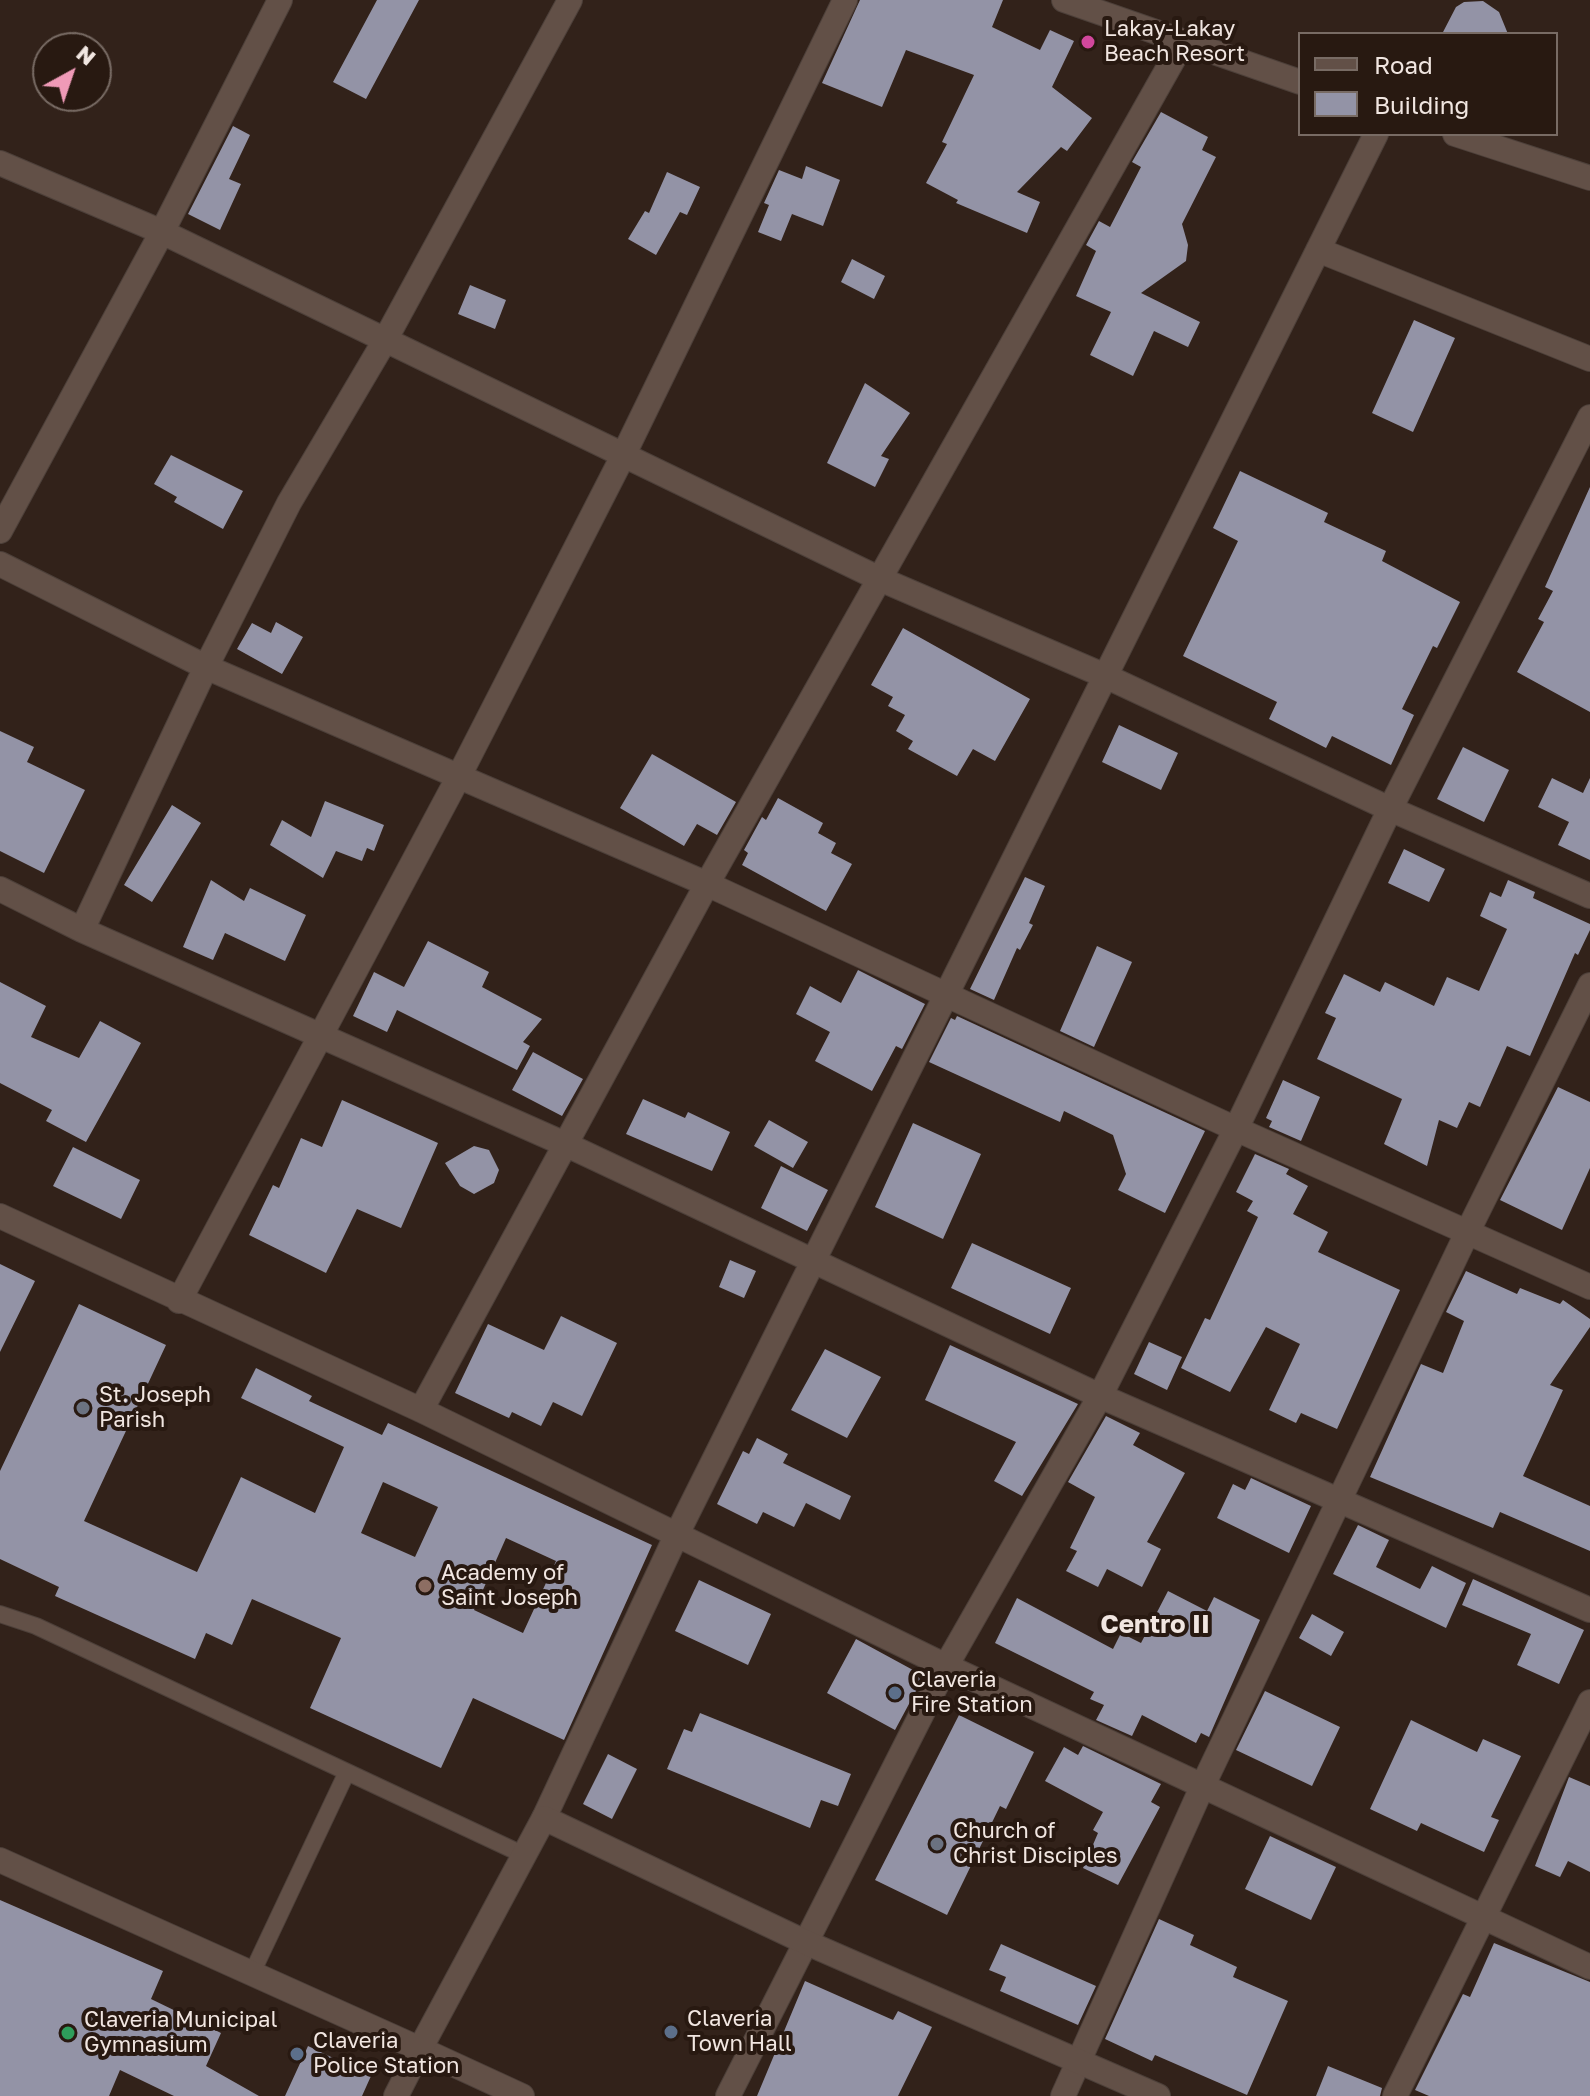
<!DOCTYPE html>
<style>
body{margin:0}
#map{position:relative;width:1590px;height:2096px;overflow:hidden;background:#32221a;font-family:"Golos Text",sans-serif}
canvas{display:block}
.legend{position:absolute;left:1298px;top:32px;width:260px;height:104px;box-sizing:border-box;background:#281911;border:2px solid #786b64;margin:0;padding:10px 14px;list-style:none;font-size:24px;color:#f1e6e1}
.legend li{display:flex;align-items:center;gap:16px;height:40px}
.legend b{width:40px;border:2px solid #786b64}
.north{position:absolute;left:32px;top:32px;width:80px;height:80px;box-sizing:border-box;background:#281911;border:2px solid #786b64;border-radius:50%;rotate:40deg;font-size:22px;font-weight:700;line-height:32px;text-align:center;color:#f1e6e1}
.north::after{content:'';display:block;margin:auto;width:28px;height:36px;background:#ef9ab7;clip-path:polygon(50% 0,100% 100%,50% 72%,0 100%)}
</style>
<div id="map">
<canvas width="1590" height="2096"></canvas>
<ul class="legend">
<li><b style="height:10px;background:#625047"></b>Road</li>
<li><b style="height:22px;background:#9393a6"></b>Building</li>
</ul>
<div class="north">N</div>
</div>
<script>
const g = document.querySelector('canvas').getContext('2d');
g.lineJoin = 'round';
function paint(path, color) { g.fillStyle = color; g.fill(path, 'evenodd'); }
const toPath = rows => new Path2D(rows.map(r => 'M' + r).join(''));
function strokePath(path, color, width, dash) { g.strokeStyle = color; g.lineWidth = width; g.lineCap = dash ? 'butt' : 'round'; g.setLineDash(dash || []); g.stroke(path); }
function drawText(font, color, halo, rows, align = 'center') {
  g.font = font + ' "Golos Text",sans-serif'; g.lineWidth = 8; g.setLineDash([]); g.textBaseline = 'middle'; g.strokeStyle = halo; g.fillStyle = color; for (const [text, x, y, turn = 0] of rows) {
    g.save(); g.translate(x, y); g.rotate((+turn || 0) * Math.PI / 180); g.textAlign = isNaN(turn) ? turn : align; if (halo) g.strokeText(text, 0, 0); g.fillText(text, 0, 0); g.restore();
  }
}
paint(toPath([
 [377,0,419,0,366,99,333,82],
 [860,0,1003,0,992,27,1040,50,1050,30,1074,41,1052,87,1092,118,1067,151,1061,147,1017,192,1040,202,1027,233,956,203,958,200,926,183,947,144,942,142,974,75,906,50,882,107,822,83],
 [1483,1,1499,12,1508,34,1442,34,1456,7,1464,2],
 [1161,112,1208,137,1202,150,1216,157,1182,224,1188,245,1186,261,1141,293,1200,322,1188,347,1154,331,1133,376,1090,355,1111,312,1076,296,1096,251,1086,245,1099,221,1110,227,1141,167,1132,162],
 [233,126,250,135,229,179,241,184,220,230,188,214],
 [806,166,840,180,823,226,792,214,781,241,758,232,769,205,764,203,779,170,802,179],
 [667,172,700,187,687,215,680,212,656,255,628,239,645,211,649,213],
 [852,259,885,276,874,299,841,282],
 [470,285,506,300,495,329,458,314],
 [1414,320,1455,338,1413,432,1372,413],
 [865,383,910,413,881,456,889,459,875,487,827,463],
 [171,455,243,491,223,529,174,502,177,497,154,484],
 [1240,471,1328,513,1324,522,1386,551,1382,561,1460,602,1437,648,1433,646,1402,709,1414,715,1391,765,1332,736,1326,748,1269,719,1277,702,1183,656,1238,541,1213,528],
 [1590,487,1590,712,1517,672,1544,622,1538,619,1553,591,1545,587],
 [276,622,303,637,282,674,237,649,252,623,271,633],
 [903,628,1030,699,995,761,973,749,957,776,908,749,913,741,896,731,905,715,888,706,893,697,871,685],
 [1119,725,1178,753,1161,790,1102,762],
 [0,731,34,747,27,762,85,790,44,873,0,851],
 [1463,747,1509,770,1484,822,1437,799],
 [652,754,736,802,717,835,697,824,684,846,620,808],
 [1552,778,1583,793,1590,778,1590,860,1558,845,1569,822,1538,807],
 [778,798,823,823,818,833,836,843,831,853,852,864,826,911,742,865,748,853,744,850,762,817,766,820],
 [325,801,384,825,374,851,367,848,362,861,336,851,323,878,270,845,282,820,311,837],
 [172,805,201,823,152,902,124,885],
 [1404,849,1445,869,1429,902,1388,883],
 [1025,877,1045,886,1029,923,1033,925,1020,950,1017,948,994,1000,970,989],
 [211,880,244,901,250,888,306,915,285,961,225,933,213,960,183,947],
 [1508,880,1535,892,1533,898,1590,924,1590,930,1578,955,1575,953,1530,1056,1507,1046,1480,1107,1469,1102,1457,1128,1439,1120,1427,1166,1384,1144,1402,1099,1317,1059,1336,1018,1325,1013,1344,974,1380,992,1385,982,1434,1006,1447,977,1479,991,1507,929,1480,916,1490,892,1501,897],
 [428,941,489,972,482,987,542,1019,523,1042,530,1046,517,1070,397,1010,387,1032,353,1016,374,972,404,987],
 [1097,946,1132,962,1094,1047,1060,1031],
 [858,970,925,1004,902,1049,896,1046,872,1091,815,1061,830,1032,796,1014,810,986,841,1003],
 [0,982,46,1006,31,1037,79,1058,100,1021,141,1043,86,1142,46,1121,52,1110,0,1083],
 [957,1016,1205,1131,1165,1213,1118,1190,1126,1174,1113,1135,1064,1111,1060,1122,929,1062,951,1018,955,1020],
 [533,1052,583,1079,562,1116,512,1090],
 [1283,1080,1320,1097,1301,1141,1269,1127,1272,1121,1266,1118],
 [1558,1087,1590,1102,1590,1168,1562,1230,1500,1200],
 [643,1099,685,1118,688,1112,730,1132,712,1171,626,1134],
 [342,1100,438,1143,401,1228,357,1209,326,1273,249,1235,273,1185,279,1188,301,1138,322,1147],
 [769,1120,808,1142,793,1168,754,1146],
 [913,1123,981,1154,943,1239,875,1207],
 [474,1146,489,1150,499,1170,494,1183,474,1194,460,1186,445,1163],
 [73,1147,140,1180,121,1219,53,1186],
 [1255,1154,1289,1169,1286,1174,1308,1186,1293,1214,1328,1232,1318,1252,1400,1290,1337,1429,1301,1413,1296,1423,1269,1410,1300,1344,1266,1327,1230,1392,1181,1368,1205,1318,1210,1320,1258,1217,1247,1211,1253,1201,1236,1192],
 [781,1166,828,1190,807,1231,761,1208],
 [972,1243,1071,1288,1050,1334,951,1288],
 [730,1260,756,1271,744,1298,719,1287],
 [0,1264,35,1281,0,1352],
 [1466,1271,1517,1294,1520,1288,1560,1304,1563,1300,1590,1319,1590,1327,1550,1385,1563,1390,1523,1476,1590,1506,1590,1551,1500,1512,1493,1528,1370,1477,1421,1364,1443,1373,1464,1321,1446,1312],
 [79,1304,166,1345,84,1521,197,1572,241,1477,315,1513,344,1447,241,1398,256,1368,312,1396,309,1401,382,1435,388,1423,652,1545,564,1740,473,1698,441,1768,310,1708,341,1638,252,1599,232,1645,206,1633,195,1659,55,1596,59,1587,0,1559,0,1471],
 [383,1482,438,1507,415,1557,361,1533],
 [506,1538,556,1561,523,1633,474,1610],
 [561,1316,617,1343,582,1416,553,1402,541,1426,512,1412,509,1418,455,1393,488,1324,544,1350],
 [1149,1342,1182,1357,1167,1390,1134,1374],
 [950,1345,1078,1404,1022,1496,994,1481,1016,1442,925,1400],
 [825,1349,881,1377,847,1438,791,1410],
 [1106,1416,1140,1433,1133,1445,1185,1473,1147,1542,1161,1549,1142,1587,1107,1569,1098,1587,1066,1571,1077,1551,1070,1548,1095,1497,1068,1482],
 [757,1438,788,1454,783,1463,851,1496,840,1520,806,1503,794,1527,763,1512,757,1524,717,1504,743,1451,749,1454],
 [1251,1478,1311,1506,1289,1553,1217,1518,1233,1484,1245,1490],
 [1358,1525,1389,1540,1376,1567,1420,1589,1432,1566,1466,1583,1446,1628,1333,1574],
 [1473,1579,1584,1630,1559,1684,1517,1665,1531,1634,1462,1605],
 [699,1580,771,1614,748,1665,675,1631],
 [1168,1591,1207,1611,1214,1597,1260,1620,1209,1737,1201,1733,1196,1743,1142,1715,1132,1736,1096,1720,1104,1705,1090,1699,1094,1692,995,1643,1017,1598,1113,1649,1121,1633,1141,1643],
 [1312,1614,1344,1632,1331,1656,1299,1638],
 [856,1639,924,1676,895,1730,827,1693],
 [1265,1691,1340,1727,1312,1786,1236,1750],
 [700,1713,851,1774,838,1806,821,1800,810,1828,667,1769,684,1729,692,1732],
 [959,1715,1034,1752,1006,1809,1000,1806,947,1915,875,1880],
 [1411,1720,1477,1752,1483,1739,1521,1756,1491,1817,1499,1820,1484,1852,1421,1823,1417,1831,1370,1809],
 [1083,1746,1161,1784,1151,1802,1160,1807,1118,1885,1083,1868,1098,1833,1093,1830,1103,1812,1045,1781,1064,1747,1078,1755],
 [608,1754,637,1769,612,1819,583,1804],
 [1569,1777,1590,1786,1590,1872,1568,1861,1560,1877,1535,1866],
 [1270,1836,1336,1867,1311,1920,1245,1889],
 [0,1900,163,1971,151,1999,221,2033,206,2066,259,2096,174,2096,120,2070,109,2096,0,2096],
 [1159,1919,1194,1935,1190,1945,1237,1967,1233,1977,1288,2001,1247,2095,1155,2055,1152,2061,1105,2039],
 [1494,1943,1590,1982,1590,2096,1429,2096,1415,2090,1463,1994,1470,1997],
 [1001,1944,1096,1986,1078,2025,1000,1991,1006,1977,989,1970],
 [805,1981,893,2020,898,2011,932,2027,898,2096,757,2096],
 [308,2046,371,2076,362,2096,285,2096],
 [1328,2066,1382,2088,1380,2096,1316,2096]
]), '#9393a6');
const service = toPath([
 [0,1614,36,1626,524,1855],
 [252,1973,347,1772]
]);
const minor = toPath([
 [0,163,162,232,880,579,1103,675,1390,809,1590,896],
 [1318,250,1590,359],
 [0,531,162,232,280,0],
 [0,564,206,667,707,884,1236,1129,1590,1287],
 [0,889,82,930,567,1145,1100,1396,1590,1610],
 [82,930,206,667,289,503,384,342,570,0],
 [0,1216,421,1410,946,1666,1590,1967],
 [179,1301,458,778,623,456,845,0],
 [421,1410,707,884,1183,42],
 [544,1818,677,1534,1376,134],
 [396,2096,420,2049,522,2096],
 [728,2096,946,1666,1100,1396,1236,1129,1390,809,1590,417],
 [1063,2096,1203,1785,1467,1233,1590,985],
 [1395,2096,1590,1702]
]);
const tertiary = toPath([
 [1064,0,1300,82],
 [1455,134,1590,178],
 [0,1860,420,2049,544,1818,805,1942,1158,2096]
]);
strokePath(service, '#4d403a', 18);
strokePath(minor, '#4d403a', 26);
strokePath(tertiary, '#4d403a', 26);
strokePath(service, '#625047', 16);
strokePath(minor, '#625047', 24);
strokePath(tertiary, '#625047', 24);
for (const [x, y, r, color] of [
 [1088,42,8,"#d1479c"],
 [83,1408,8,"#6b7280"],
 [425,1586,8,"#8d6e63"],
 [895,1693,8,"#5c6f8a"],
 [937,1844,8,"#6b7280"],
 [671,2032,8,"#5c6f8a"],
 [68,2033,8,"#2e9e5b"],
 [297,2054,8,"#5c6f8a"]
]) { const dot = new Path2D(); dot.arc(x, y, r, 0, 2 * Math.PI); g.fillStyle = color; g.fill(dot); strokePath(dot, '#281911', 3); }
drawText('22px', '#f1e6e1', '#281911', [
 ["Lakay-Lakay",1104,29],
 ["Beach Resort",1104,54],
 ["St. Joseph",99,1395],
 ["Parish",99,1420],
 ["Academy of",441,1573],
 ["Saint Joseph",441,1598],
 ["Claveria",911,1680],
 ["Fire Station",911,1705],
 ["Church of",953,1831],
 ["Christ Disciples",953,1856],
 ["Claveria",687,2019],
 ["Town Hall",687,2044],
 ["Claveria Municipal",84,2020],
 ["Gymnasium",84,2045],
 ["Claveria",313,2041],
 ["Police Station",313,2066]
], 'left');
drawText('bold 26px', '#f1e6e1', '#281911', [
 ["Centro II",1155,1625]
]);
</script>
